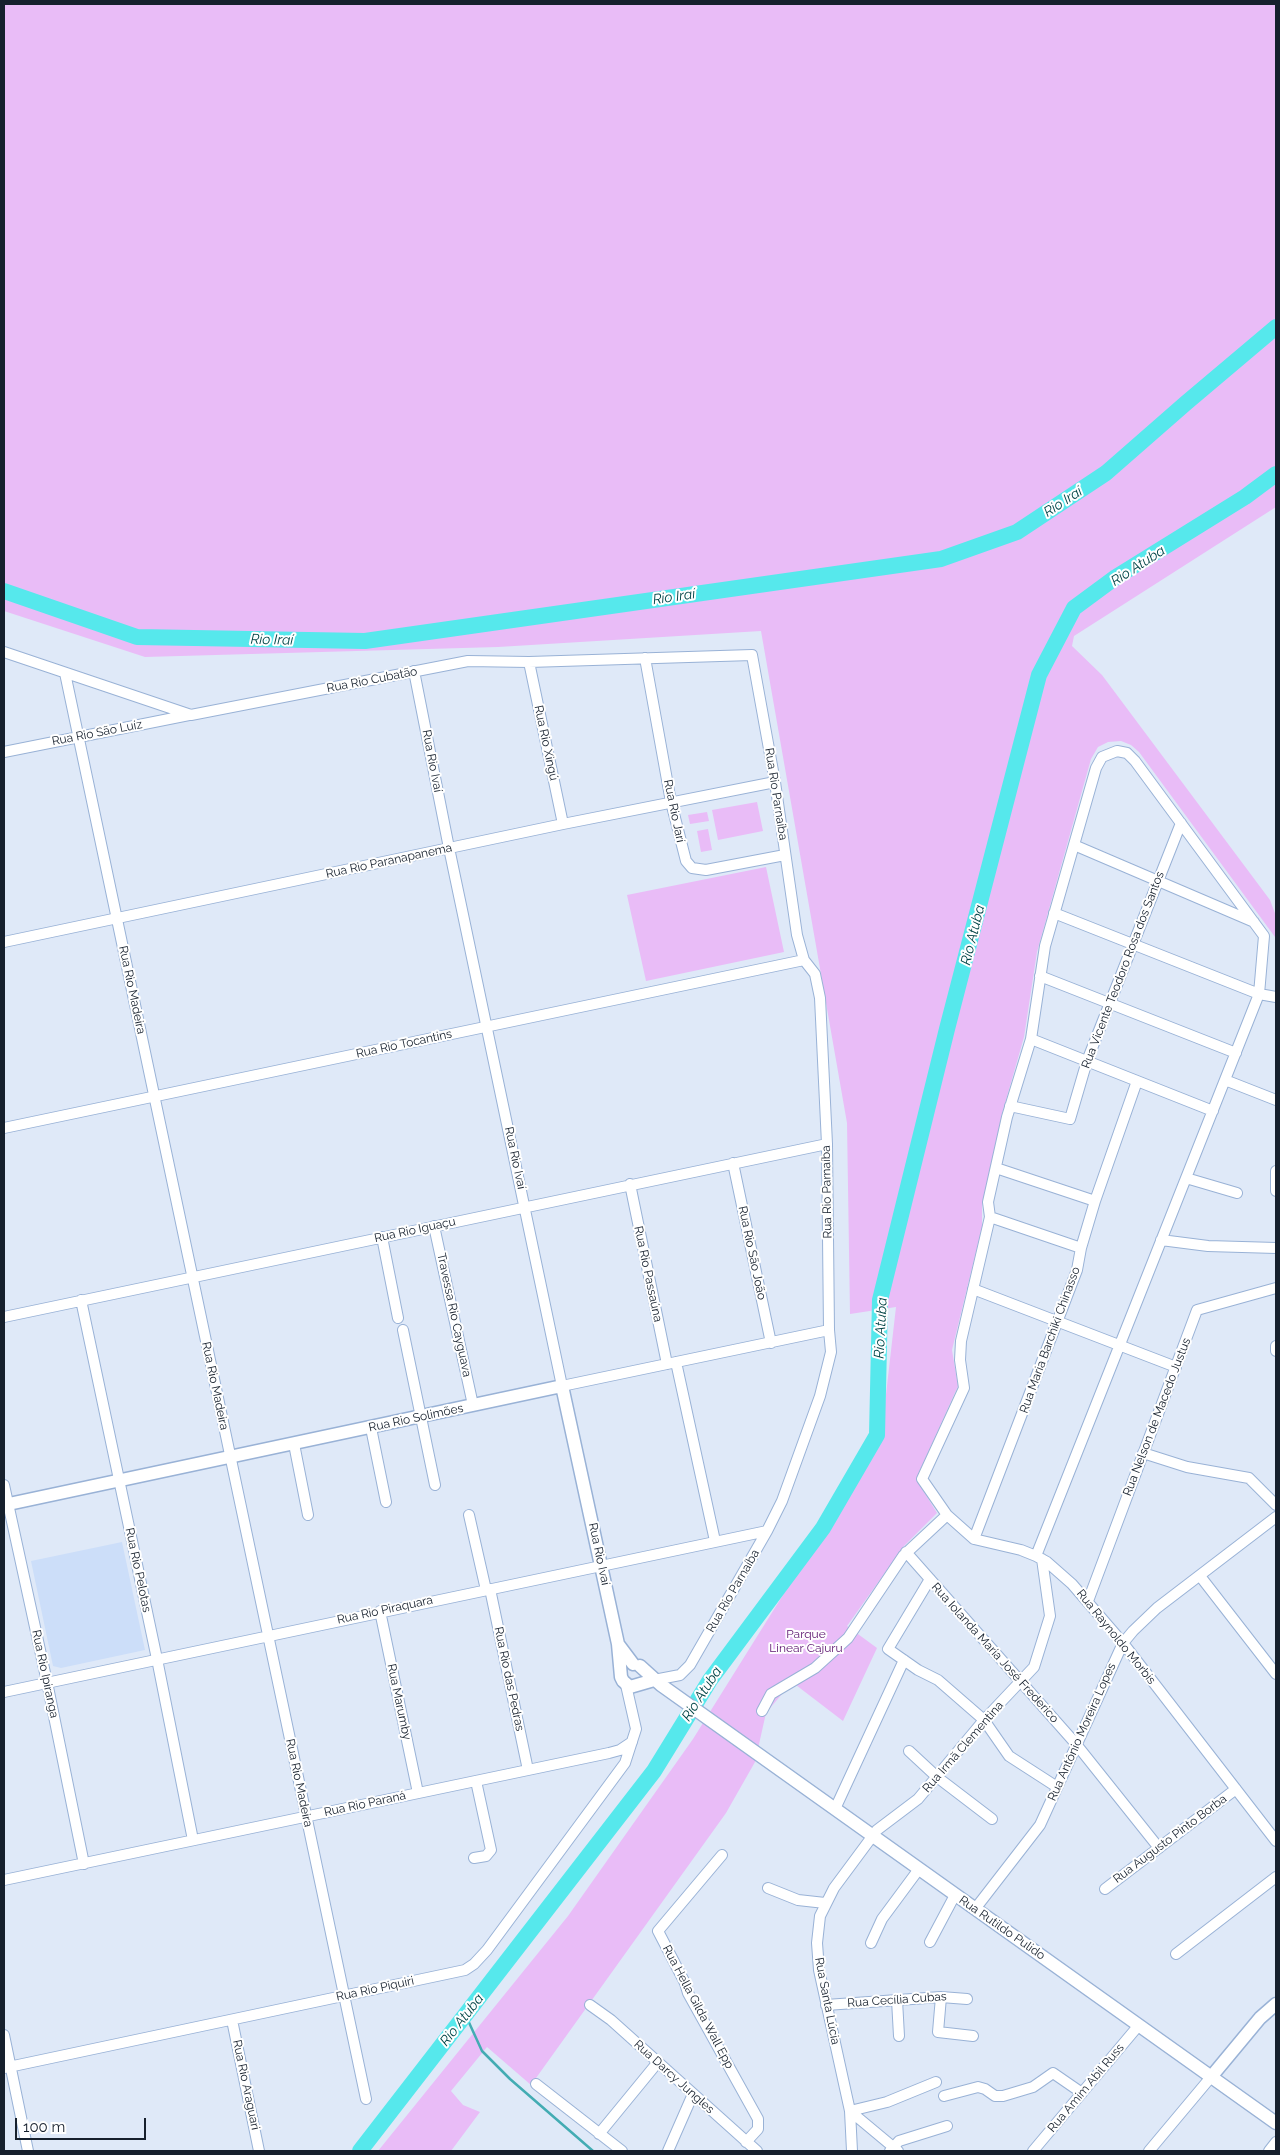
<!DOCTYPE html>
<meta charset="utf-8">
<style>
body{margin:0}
#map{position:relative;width:1280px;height:2155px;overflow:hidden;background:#dfe9f8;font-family:Raleway,sans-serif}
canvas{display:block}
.frame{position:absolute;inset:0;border:5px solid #16202d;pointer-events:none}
.scale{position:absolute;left:15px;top:2118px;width:131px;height:22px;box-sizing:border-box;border:2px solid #16202d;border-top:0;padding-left:6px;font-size:15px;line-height:18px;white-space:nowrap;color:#16202d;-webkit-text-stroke:4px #fff;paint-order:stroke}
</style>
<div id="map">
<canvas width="1280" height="2155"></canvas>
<div class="frame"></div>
<div class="scale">100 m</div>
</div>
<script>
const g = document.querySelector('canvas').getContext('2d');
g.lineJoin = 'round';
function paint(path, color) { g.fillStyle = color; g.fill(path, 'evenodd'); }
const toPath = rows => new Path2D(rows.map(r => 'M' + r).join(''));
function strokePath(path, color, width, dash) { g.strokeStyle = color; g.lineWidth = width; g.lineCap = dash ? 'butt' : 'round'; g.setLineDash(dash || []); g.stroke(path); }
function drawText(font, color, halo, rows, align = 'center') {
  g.font = font + ' Raleway,sans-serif'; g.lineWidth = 4; g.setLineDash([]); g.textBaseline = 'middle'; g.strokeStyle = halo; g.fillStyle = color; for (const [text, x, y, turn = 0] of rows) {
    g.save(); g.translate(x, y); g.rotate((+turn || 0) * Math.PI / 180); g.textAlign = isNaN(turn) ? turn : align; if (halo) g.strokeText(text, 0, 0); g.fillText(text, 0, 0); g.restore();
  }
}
paint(toPath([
 [122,1542,145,1650,61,1668,53,1666,31,1561]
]), '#ccdef9');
paint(toPath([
 [4,4,1276,4,1276,507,1074,636,1072,646,1102,675,1270,900,1276,916,1275,937,1139,752,1131,745,1121,741,1108,742,1098,747,1091,759,1037,952,1024,1037,1002,1114,982,1206,982,1227,952,1350,958,1386,916,1479,937,1513,904,1546,847,1626,877,1648,843,1721,792,1682,766,1713,755,1762,726,1813,531,2085,487,2047,451,2091,463,2105,480,2112,451,2151,378,2151,568,1916,693,1739,881,1438,896,1307,850,1314,847,1123,761,631,498,647,145,657,4,611],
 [757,802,763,831,718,840,712,810],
 [707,812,709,821,690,824,688,815],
 [708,829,712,850,701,852,697,831],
 [766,867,784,952,646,981,627,895]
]), '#e9bcf7');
strokePath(toPath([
 [466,2016,482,2051,510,2079,593,2151]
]), '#43acb3', 2.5);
strokePath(toPath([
 [4,591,137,637,365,641,941,559,1017,532,1106,473,1186,403,1276,327],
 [360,2151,654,1771,710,1680,823,1528,877,1435,880,1300,947,1029,1039,675,1074,608,1116,577,1245,497,1276,474]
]), '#56e8ec', 16);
const minor = toPath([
 [4,652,191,715,468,661,529,662,752,655,775,782,797,935,804,960,815,974,820,998,827,1144,829,1330,831,1352,820,1396,782,1501,767,1531,690,1665,680,1675,654,1680],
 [645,658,671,802,686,861,692,868,706,870,785,855],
 [529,662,563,824],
 [414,671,449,848,562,1386,829,1330],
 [65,673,366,2099],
 [4,752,189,715],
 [1074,845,1254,922],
 [1054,913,1259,994,1276,997],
 [4,942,563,824,775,782],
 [1040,976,1236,1053],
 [1031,1039,1213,1111],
 [1225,1080,1276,1100],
 [1010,1106,1070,1119,1087,1061,1181,823],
 [4,1128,804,960],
 [733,1163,771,1343],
 [996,1168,1095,1201],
 [1276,1171,1276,1191],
 [1186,1178,1237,1193],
 [630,1184,667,1364],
 [990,1217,1081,1248],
 [434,1226,473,1405],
 [382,1237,398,1318],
 [1161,1240,1208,1246,1276,1248],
 [973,1289,1176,1367],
 [81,1300,157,1659,193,1840],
 [4,1317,827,1144],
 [403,1330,435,1485],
 [1276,1346,1276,1351],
 [676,1362,715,1541],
 [371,1428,386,1502],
 [294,1444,308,1515],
 [1143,1453,1187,1467,1249,1478,1276,1505],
 [4,1485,47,1682,84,1864],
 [469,1515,486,1590],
 [974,1539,1077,1270,1081,1248,1095,1201,1137,1081],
 [906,1552,1076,1744,1159,1848],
 [1036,1556,1259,994,1264,936,1135,761,1127,753,1117,751,1102,757,1096,768,1045,946,1031,1039,1007,1117,988,1202,990,1217,961,1341,960,1360,964,1388,922,1479,947,1515,974,1539,1021,1550,1036,1556,1047,1562,1072,1584,1123,1643,1276,1841],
 [1200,1576,1276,1674],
 [930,1579,888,1649,918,1670,938,1680,984,1720,1009,1756,1057,1787],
 [490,1589,528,1770],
 [1088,1601,1197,1310,1276,1288],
 [380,1611,418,1793],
 [4,1692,767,1531],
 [762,1711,771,1694,815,1668,848,1638,903,1556,947,1515],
 [909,1751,937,1777,992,1819],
 [835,1809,904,1660],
 [722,1855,658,1931,685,1983,688,1993,758,2119,758,2129,746,2142],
 [474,1858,486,1856,491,1850,476,1781],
 [4,1880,609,1753,620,1750,632,1742],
 [768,1888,798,1900,825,1903],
 [1105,1889,1236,1789],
 [975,1909,1040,1825,1123,1643,1133,1631,1157,1608,1276,1517],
 [930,1942,955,1895],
 [871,1943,882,1919,919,1869],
 [1176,1954,1276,1877],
 [941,1997,938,2032,973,2036],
 [897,2000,899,2036],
 [590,2005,611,2020,757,2151],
 [826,2005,941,1997,967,1999],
 [232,2020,259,2151],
 [4,2035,28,2151],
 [4,2068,465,1970,474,1964,487,1950,625,1763,636,1729,626,1685],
 [536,2084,622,2151],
 [944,2096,978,2087,985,2089,995,2096,1003,2096,1033,2087,1053,2073,1082,2093],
 [850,2111,887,2102,936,2082],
 [850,2111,898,2151],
 [599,2134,658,2062],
 [668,2151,693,2094],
 [852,2151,850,2111,819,1970,817,1943,820,1916,834,1888,877,1830,918,1799,984,1720,1034,1667,1050,1616,1042,1559],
 [890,2151,899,2141,947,2126],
 [1033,2151,1139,2025],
 [1149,2151,1211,2077],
 [1269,2151,1276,2142]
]);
const tertiary = toPath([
 [4,1505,562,1386,618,1644,621,1677,623,1681,630,1687,654,1680],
 [618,1644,633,1664],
 [640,1666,661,1685,1276,2123],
 [1211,2077,1260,2018,1276,2004]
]);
strokePath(minor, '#99b2d6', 12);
strokePath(tertiary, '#99b2d6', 15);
strokePath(minor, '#fff', 10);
strokePath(tertiary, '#fff', 12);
drawText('12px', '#16202d', '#fff', [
 ["Rua Rio Cubatão",372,680,-11],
 ["Rua Rio São Luíz",97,733,-11],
 ["Rua Rio Xingú",546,743,78],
 ["Rua Rio Ivaí",432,761,79],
 ["Rua Rio Parnaíba",776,794,81],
 ["Rua Rio Jarí",674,811,78],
 ["Rua Rio Paranapanema",389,861,-12],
 ["Rua Vicente Teodoro Rosa dos Santos",1123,970,-69],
 ["Rua Rio Madeira",132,990,78],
 ["Rua Rio Tocantins",404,1044,-12],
 ["Rua Rio Ivaí",515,1158,78],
 ["Rua Rio Parnaíba",827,1192,-91],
 ["Rua Rio Iguaçu",415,1230,-12],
 ["Rua Rio São João",752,1253,78],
 ["Rua Rio Passaúna",648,1274,78],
 ["Travessa Rio Cayguava",454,1315,78],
 ["Rua Maria Barchiki Chinasso",1050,1340,-70],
 ["Rua Rio Madeira",215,1386,78],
 ["Rua Nelson de Macedo Justus",1157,1417,-69],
 ["Rua Rio Solimões",416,1418,-12],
 ["Rua Rio Ivaí",599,1554,78],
 ["Rua Rio Pelotas",138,1570,78],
 ["Rua Rio Parnaíba",733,1591,-60],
 ["Rua Rio Piraquara",385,1610,-12],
 ["Rua Raynoldo Morbis",1116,1637,51],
 ["Rua Iolanda Maria José Frederico",995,1653,48],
 ["Rua Rio Ipiranga",45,1674,78],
 ["Rua Rio das Pedras",509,1679,78],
 ["Rua Marumby",399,1702,78],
 ["Rua Antônio Moreira Lopes",1082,1732,-66],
 ["Rua Irmã Clementina",963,1747,-49],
 ["Rua Rio Madeira",299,1783,78],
 ["Rua Rio Paraná",365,1804,-12],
 ["Rua Augusto Pinto Borba",1170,1839,-37],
 ["Rua Rutildo Pulido",1002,1928,35],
 ["Rua Rio Piquiri",375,1989,-12],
 ["Rua Cecília Cubas",897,2000,-4],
 ["Rua Santa Lúcia",827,2001,79],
 ["Rua Hella Gilda Wall Epp",698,2007,62],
 ["Rua Darcy Jungles",674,2077,42],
 ["Rua Rio Araguari",246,2085,78],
 ["Rua Amim Abil Russ",1086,2088,-50]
]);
drawText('12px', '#5b136e', '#fff', [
 ["Parque",806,1634],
 ["Linear Cajuru",806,1648]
]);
drawText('italic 14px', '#004446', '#fff', [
 ["Rio Iraí",1063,502,-33],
 ["Rio Atuba",1138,566,-33],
 ["Rio Iraí",674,597,-8],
 ["Rio Iraí",272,640,1],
 ["Rio Atuba",973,935,-76],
 ["Rio Atuba",881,1328,-87],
 ["Rio Atuba",702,1694,-57],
 ["Rio Atuba",462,2020,-52]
]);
</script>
